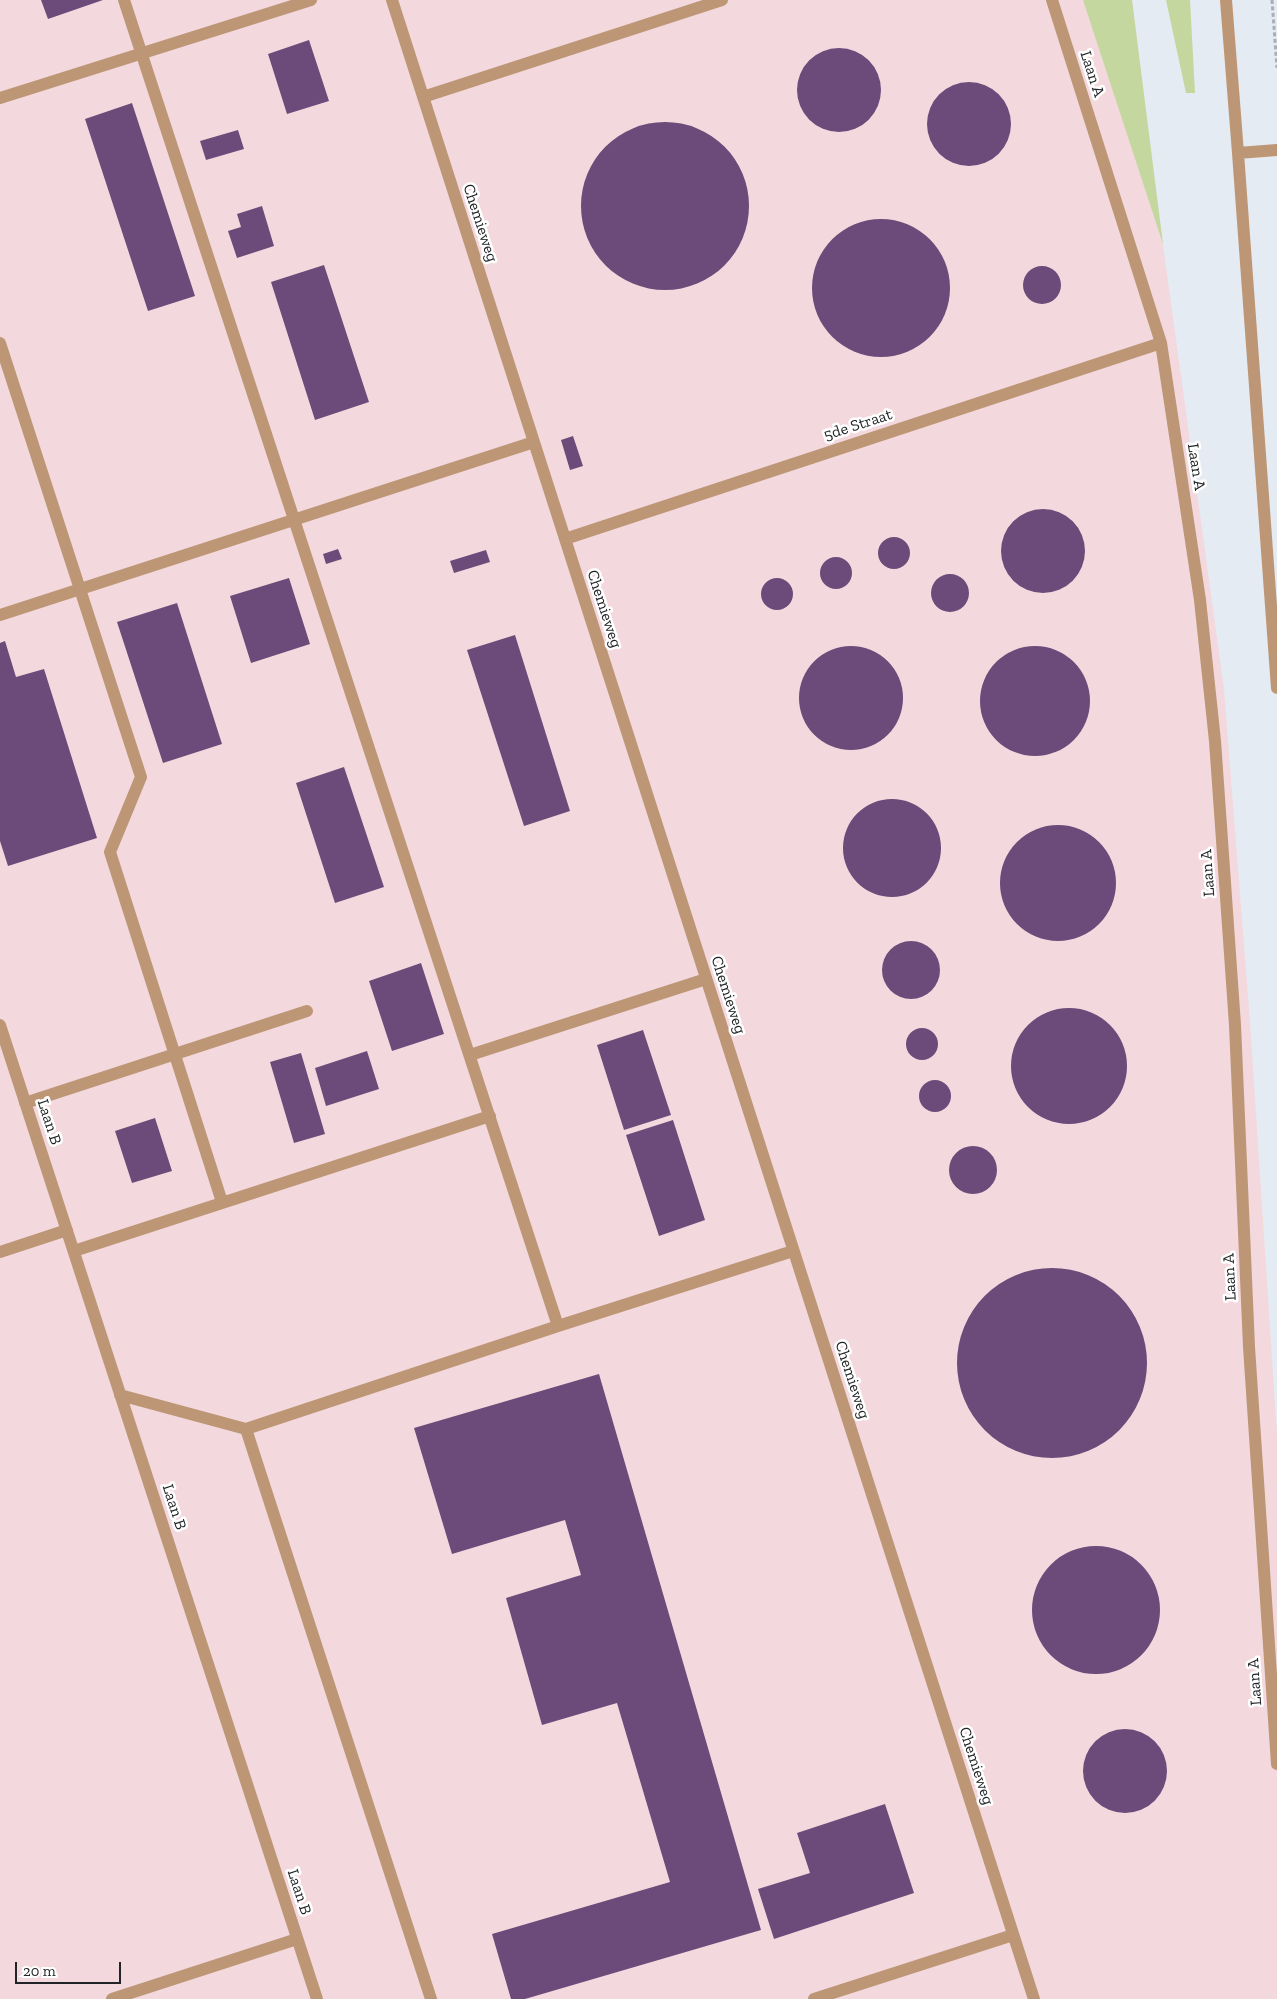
<!DOCTYPE html>
<style>
body{margin:0}
#map{position:relative;width:1277px;height:1999px;overflow:hidden;background:#e4ebf2;font-family:"Zilla Slab",serif}
canvas{display:block}
.scale{position:absolute;left:15px;top:1962px;width:106px;height:22px;box-sizing:border-box;border:2px solid #212426;border-top:0;padding-left:6px;font-size:15px;line-height:18px;white-space:nowrap;color:#212426;-webkit-text-stroke:4px #fff;paint-order:stroke}
</style>
<div id="map">
<canvas width="1277" height="1999"></canvas>
<div class="scale">20 m</div>
</div>
<script>
const g = document.querySelector('canvas').getContext('2d');
g.lineJoin = 'round';
function paint(path, color) { g.fillStyle = color; g.fill(path, 'evenodd'); }
const toPath = rows => new Path2D(rows.map(r => 'M' + r).join(''));
function strokePath(path, color, width, dash) { g.strokeStyle = color; g.lineWidth = width; g.lineCap = dash ? 'butt' : 'round'; g.setLineDash(dash || []); g.stroke(path); }
function drawText(font, color, halo, rows, align = 'center') {
  g.font = font + ' "Zilla Slab",serif'; g.lineWidth = 5; g.setLineDash([]); g.textBaseline = 'middle'; g.strokeStyle = halo; g.fillStyle = color; for (const [text, x, y, turn = 0] of rows) {
    g.save(); g.translate(x, y); g.rotate((+turn || 0) * Math.PI / 180); g.textAlign = isNaN(turn) ? turn : align; if (halo) g.strokeText(text, 0, 0); g.fillText(text, 0, 0); g.restore();
  }
}
paint(toPath([
 [0,0,1132,0,1153,172,1224,689,1250,1022,1277,1435,1277,1999,0,1999]
]), '#f3d9de');
paint(toPath([
 [1083,0,1132,0,1163,244],
 [1166,0,1190,0,1195,93,1186,93]
]), '#c4d79e');
paint(toPath([
 [41,0,103,0,48,19],
 [309,40,329,101,287,114,268,54],
 '797 90a42 42 0 1 1 84 0a42 42 0 1 1-84 0Z',
 '927 124a42 42 0 1 1 84 0a42 42 0 1 1-84 0Z',
 [132,103,195,296,148,311,85,119],
 '581 206a84 84 0 1 1 168 0a84 84 0 1 1-168 0Z',
 [238,130,244,149,206,160,200,141],
 [262,206,274,246,237,258,228,231,241,227,237,214],
 '812 288a69 69 0 1 1 138 0a69 69 0 1 1-138 0Z',
 [324,265,369,402,315,420,271,282],
 '1023 285a19 19 0 1 1 38 0a19 19 0 1 1-38 0Z',
 [573,436,583,466,570,470,561,440],
 '1001 551a42 42 0 1 1 84 0a42 42 0 1 1-84 0Z',
 '878 553a16 16 0 1 1 32 0a16 16 0 1 1-32 0Z',
 [338,549,342,559,326,564,323,554],
 [486,550,490,562,454,573,450,561],
 '820 573a16 16 0 1 1 32 0a16 16 0 1 1-32 0Z',
 '931 593a19 19 0 1 1 38 0a19 19 0 1 1-38 0Z',
 [289,578,310,644,251,663,230,596],
 '761 594a16 16 0 1 1 32 0a16 16 0 1 1-32 0Z',
 [177,603,222,744,163,763,117,622],
 [515,635,570,811,524,826,467,650],
 [5,641,16,677,44,669,97,838,8,866,0,841,0,643],
 '980 701a55 55 0 1 1 110 0a55 55 0 1 1-110 0Z',
 '799 698a52 52 0 1 1 104 0a52 52 0 1 1-104 0Z',
 [344,767,384,887,335,903,296,783],
 '843 848a49 49 0 1 1 98 0a49 49 0 1 1-98 0Z',
 '1000 883a58 58 0 1 1 116 0a58 58 0 1 1-116 0Z',
 '882 970a29 29 0 1 1 58 0a29 29 0 1 1-58 0Z',
 [421,963,444,1034,392,1051,369,981],
 '1011 1066a58 58 0 1 1 116 0a58 58 0 1 1-116 0Z',
 '906 1044a16 16 0 1 1 32 0a16 16 0 1 1-32 0Z',
 [643,1030,671,1115,624,1130,597,1045],
 [367,1051,379,1089,326,1106,315,1068],
 [301,1053,325,1134,294,1143,270,1062],
 '919 1096a16 16 0 1 1 32 0a16 16 0 1 1-32 0Z',
 [155,1118,172,1171,132,1183,115,1131],
 [673,1120,705,1220,659,1236,626,1135],
 '949 1170a24 24 0 1 1 48 0a24 24 0 1 1-48 0Z',
 '957 1363a95 95 0 1 1 190 0a95 95 0 1 1-190 0Z',
 [599,1374,761,1930,525,1999,511,1999,492,1934,670,1882,617,1703,542,1725,506,1598,581,1575,565,1520,452,1554,414,1428],
 '1032 1610a64 64 0 1 1 128 0a64 64 0 1 1-128 0Z',
 '1083 1771a42 42 0 1 1 84 0a42 42 0 1 1-84 0Z',
 [885,1804,914,1893,774,1939,758,1889,810,1873,797,1833]
]), '#6c4b7a');
strokePath(toPath([
 [1272,0,1277,68]
]), '#a9afb5', 3, [4, 2.5]);
strokePath(toPath([
 [124,0,558,1326],
 [392,0,1034,1999],
 [1052,0,1161,343,1200,600,1215,741,1235,1025,1249,1347,1277,1764],
 [1226,0,1238,153],
 [423,97,722,0],
 [0,98,311,0],
 [1277,150,1238,153,1277,688],
 [0,343,141,777,110,852,222,1202],
 [565,539,1161,343],
 [0,615,534,442],
 [0,1025,317,1999],
 [470,1055,706,979],
 [25,1103,307,1011],
 [74,1251,490,1116],
 [0,1252,67,1230],
 [120,1395,246,1429,558,1326,793,1251],
 [246,1429,431,1999],
 [112,1999,297,1939],
 [814,1999,1013,1935]
]), '#bd9676', 12);
drawText('16px', '#212426', '#fff', [
 ["Laan A",1092,74,72],
 ["Chemieweg",480,223,72],
 ["5de Straat",858,425,-18],
 ["Laan A",1196,467,81],
 ["Chemieweg",604,609,72],
 ["Laan A",1208,873,-94],
 ["Chemieweg",728,995,72],
 ["Laan B",49,1122,72],
 ["Laan A",1230,1277,-93],
 ["Chemieweg",852,1380,72],
 ["Laan B",174,1507,72],
 ["Laan A",1255,1682,-94],
 ["Chemieweg",976,1766,72],
 ["Laan B",299,1892,72]
]);
</script>
